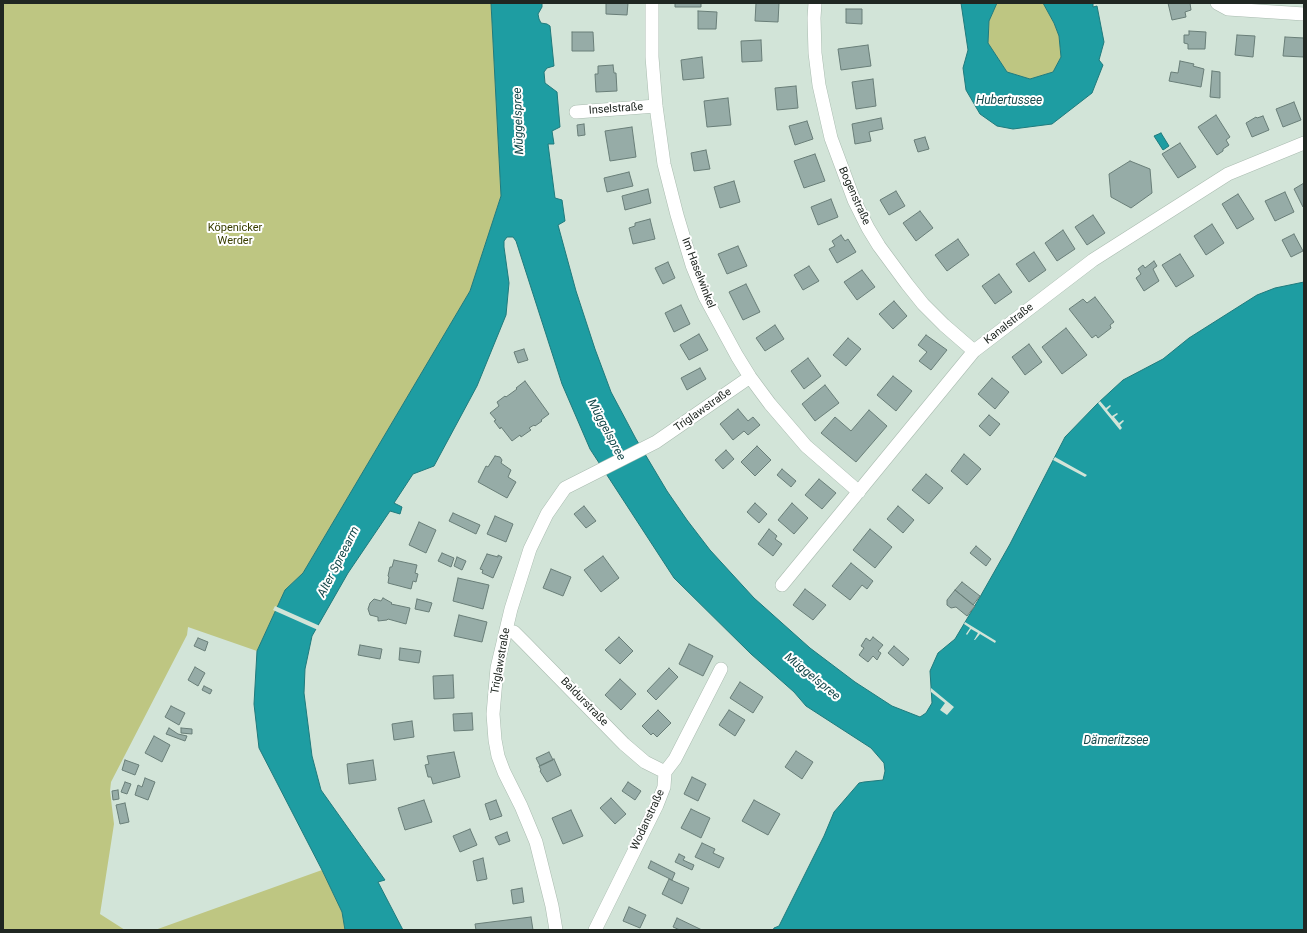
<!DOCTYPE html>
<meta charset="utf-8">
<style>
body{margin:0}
#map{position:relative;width:1307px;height:933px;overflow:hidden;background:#d2e4d8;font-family:Roboto,sans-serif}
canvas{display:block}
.frame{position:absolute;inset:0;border:4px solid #202722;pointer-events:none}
</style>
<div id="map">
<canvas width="1307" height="933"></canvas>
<div class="frame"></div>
</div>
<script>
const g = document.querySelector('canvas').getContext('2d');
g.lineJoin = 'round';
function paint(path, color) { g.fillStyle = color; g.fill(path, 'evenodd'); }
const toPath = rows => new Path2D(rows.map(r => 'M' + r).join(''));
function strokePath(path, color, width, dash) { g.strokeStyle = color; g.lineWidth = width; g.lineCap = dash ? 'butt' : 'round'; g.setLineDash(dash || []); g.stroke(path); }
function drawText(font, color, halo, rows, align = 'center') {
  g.font = font + ' Roboto,sans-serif'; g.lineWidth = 4; g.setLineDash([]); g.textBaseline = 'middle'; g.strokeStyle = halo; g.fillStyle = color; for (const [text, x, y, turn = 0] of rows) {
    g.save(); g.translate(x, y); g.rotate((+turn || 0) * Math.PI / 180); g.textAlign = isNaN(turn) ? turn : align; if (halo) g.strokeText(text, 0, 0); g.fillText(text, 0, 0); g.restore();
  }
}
paint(toPath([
 [3,3,491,3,501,196,470,291,303,573,285,590,257,651,188,627,187,635,111,782,110,791,114,824,100,914,125,930,3,930],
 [997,3,1043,3,1054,23,1059,36,1061,57,1053,72,1030,79,1007,72,988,43,989,21],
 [322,870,342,912,345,930,155,930]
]), '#bec682');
const water = toPath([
 [491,3,542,3,542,7,538,14,539,19,541,23,547,24,550,26,554,66,547,68,544,72,545,83,557,92,560,127,552,131,554,144,548,144,555,198,562,200,565,221,558,225,576,291,595,349,611,392,636,439,667,491,687,520,710,550,754,598,810,648,855,682,892,706,920,717,926,713,932,703,930,671,938,653,955,639,980,597,1010,544,1065,437,1098,403,1123,380,1163,359,1189,338,1257,295,1275,288,1304,282,1304,930,773,930,774,928,779,926,824,836,834,812,859,783,864,782,883,780,885,771,884,763,871,748,806,706,794,692,751,654,674,578,590,449,562,384,516,241,513,237,507,237,504,241,504,247,509,283,506,315,477,386,434,466,413,474,394,503,402,507,400,514,390,511,348,573,312,636,305,669,304,693,312,756,321,790,385,880,378,882,403,930,345,930,342,912,322,870,259,748,254,704,257,651,285,590,303,573,470,291,501,196,491,3],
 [961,3,997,3,989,21,988,43,1007,72,1030,79,1053,72,1061,57,1059,36,1054,23,1043,3,1093,3,1093,7,1097,6,1104,42,1099,60,1103,65,1092,93,1052,124,1013,129,997,126,980,114,966,90,963,68,968,50,961,3],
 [1161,133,1169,146,1163,150,1154,136,1161,133]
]);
paint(water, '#1e9da2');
strokePath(water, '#1f7a7c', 1);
paint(toPath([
 [1100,401,1106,408,1110,405,1111,406,1107,410,1112,416,1117,413,1118,414,1114,417,1119,423,1123,420,1124,421,1120,425,1122,428,1120,430,1098,403],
 [1055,457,1087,475,1085,477,1053,460],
 [275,606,320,626,318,630,273,610],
 [965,622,996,641,995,643,980,634,975,640,974,640,978,633,971,629,967,635,966,634,970,628,964,624],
 [931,688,954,707,947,715,940,710,945,703,931,692]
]), '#d2e4d8');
const building = toPath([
 [606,3,628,3,627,15,606,14,606,3],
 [675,3,701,3,701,7,675,7,675,3],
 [756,3,779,3,778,22,755,21,756,3],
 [1168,3,1190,3,1191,10,1185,12,1186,17,1172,20,1168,3],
 [846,9,862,9,862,24,846,23,846,9],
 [698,11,717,12,716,29,698,29,698,11],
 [1189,31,1206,32,1205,49,1188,49,1188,44,1184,43,1184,35,1189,35,1189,31],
 [572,32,593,32,594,51,572,51,572,32],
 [1237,35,1255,36,1253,57,1235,55,1237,35],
 [1285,37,1304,38,1304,57,1283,56,1285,37],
 [761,40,762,61,742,62,741,41,761,40],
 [868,45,871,66,841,70,838,49,868,45],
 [702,57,704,78,683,80,681,60,702,57],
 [1180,61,1194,64,1193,66,1204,69,1201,87,1169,81,1171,72,1178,73,1180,61],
 [613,65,614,73,616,73,617,91,596,92,595,74,598,74,598,66,613,65],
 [1212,71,1220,72,1220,98,1210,97,1212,71],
 [873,79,876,106,856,109,852,82,873,79],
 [796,86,798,108,777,110,775,88,796,86],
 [728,98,731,125,707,127,704,101,728,98],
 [1294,102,1301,120,1283,127,1276,109,1294,102],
 [1216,115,1230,137,1226,140,1229,145,1223,149,1223,151,1217,155,1198,127,1216,115],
 [1263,116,1269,130,1252,137,1246,123,1256,117,1257,118,1263,116],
 [881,118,883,129,869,132,871,141,855,144,852,124,881,118],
 [807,121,813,139,795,145,789,126,807,121],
 [584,124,585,135,578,136,577,125,584,124],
 [632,127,636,157,610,161,605,131,632,127],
 [925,137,929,149,918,152,914,140,925,137],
 [1180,143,1196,167,1178,178,1162,154,1180,143],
 [706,150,710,169,694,171,691,153,706,150],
 [815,154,825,181,804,188,794,161,815,154],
 [1130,161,1150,169,1152,193,1131,208,1111,197,1109,174,1130,161],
 [629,172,633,186,607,192,604,178,629,172],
 [734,181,740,202,720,208,714,187,734,181],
 [1304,183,1304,207,1303,207,1294,189,1304,183],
 [648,189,651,203,625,210,622,196,648,189],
 [896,191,905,206,889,215,880,200,896,191],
 [1285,192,1294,212,1275,221,1265,201,1285,192],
 [1238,194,1254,219,1237,229,1222,204,1238,194],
 [831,199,838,217,818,225,811,207,831,199],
 [920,211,933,228,916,241,903,223,920,211],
 [1093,215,1105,233,1087,245,1075,227,1093,215],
 [650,219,655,239,633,244,629,228,635,226,635,223,650,219],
 [1212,224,1224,243,1206,255,1194,236,1212,224],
 [1063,230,1075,249,1057,261,1045,243,1063,230],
 [1294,234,1303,251,1291,257,1282,240,1294,234],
 [841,235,845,241,848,239,856,252,837,263,829,249,835,246,832,241,841,235],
 [958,239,969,255,947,271,935,255,958,239],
 [738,246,747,266,727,274,718,254,738,246],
 [1034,252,1046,270,1029,282,1016,264,1034,252],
 [1180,254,1194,276,1176,287,1162,265,1180,254],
 [1154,261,1157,266,1153,269,1159,281,1144,291,1136,278,1141,274,1138,269,1143,265,1145,268,1154,261],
 [668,262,675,278,663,284,655,268,668,262],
 [809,266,819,281,803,290,794,275,809,266],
 [862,270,875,287,857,300,844,282,862,270],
 [999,274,1012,292,995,304,982,286,999,274],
 [746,284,760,312,743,320,729,292,746,284],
 [1095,297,1114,322,1110,325,1111,328,1098,338,1096,335,1092,338,1069,309,1083,299,1087,303,1095,297],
 [894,301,907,316,893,329,879,314,894,301],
 [681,305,690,324,674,332,665,313,681,305],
 [775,325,784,339,765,351,756,338,775,325],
 [1066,328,1087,355,1062,374,1042,347,1066,328],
 [699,334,708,350,689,360,680,345,699,334],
 [926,335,947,350,931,370,919,361,927,352,918,345,926,335],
 [848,338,861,349,846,366,833,355,848,338],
 [1029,344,1042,362,1025,375,1012,357,1029,344],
 [524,349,528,360,518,363,514,352,524,349],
 [808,358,821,376,804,389,791,371,808,358],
 [700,368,706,379,687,390,681,378,700,368],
 [893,376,912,391,896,411,877,395,893,376],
 [992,378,1009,392,995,409,978,394,992,378],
 [525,381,549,414,541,420,542,421,535,426,534,425,529,428,531,430,521,437,520,435,512,441,501,427,500,429,494,421,496,420,490,413,499,406,497,402,505,396,506,397,517,389,516,388,525,381],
 [825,385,839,403,815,421,802,404,825,385],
 [738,409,748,421,753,417,760,425,748,435,744,431,733,440,720,424,738,409],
 [869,410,887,426,856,462,821,433,835,417,851,431,869,410],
 [989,415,1000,424,990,436,979,426,989,415],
 [757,446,771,460,755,476,741,462,757,446],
 [726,450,734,459,723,469,715,460,726,450],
 [964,454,981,469,967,485,951,471,964,454],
 [495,456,500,457,502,460,501,463,511,470,508,477,516,482,507,498,478,482,486,466,488,467,495,456],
 [782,469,796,481,791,487,777,475,782,469],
 [926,474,943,488,929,504,912,490,926,474],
 [819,479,836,493,822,509,805,495,819,479],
 [755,503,767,514,759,523,747,512,755,503],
 [792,503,808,518,794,534,778,520,792,503],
 [584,506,596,521,586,528,574,514,584,506],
 [898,506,914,520,903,533,887,519,898,506],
 [453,513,480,525,476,534,449,521,453,513],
 [495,516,513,524,506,542,487,534,495,516],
 [419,522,436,530,426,553,409,545,419,522],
 [769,529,777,536,775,539,782,544,773,556,758,544,769,529],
 [870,529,892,547,875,568,853,550,870,529],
 [976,546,991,559,986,566,970,553,976,546],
 [442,553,454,558,451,567,438,561,442,553],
 [487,554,498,557,498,555,502,557,493,578,482,573,483,570,480,569,487,554],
 [603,556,619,578,601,592,584,570,603,556],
 [457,557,466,561,462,570,454,566,457,557],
 [394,560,417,565,415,573,418,574,416,582,413,581,411,589,388,583,389,577,388,576,390,567,392,567,394,560],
 [851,563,873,581,867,589,862,585,850,600,832,586,851,563],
 [551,569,571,577,563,596,543,588,551,569],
 [458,578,489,585,483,609,453,601,458,578],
 [962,582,980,596,973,605,955,590,962,582],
 [805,589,826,605,813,620,793,605,805,589],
 [955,590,975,606,967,616,956,607,951,608,947,605,947,600,955,590],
 [383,598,392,603,391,604,410,608,406,624,388,619,387,620,378,621,378,617,370,615,368,609,370,603,374,599,381,601,383,598],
 [417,599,432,603,429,612,415,609,417,599],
 [459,615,487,622,482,642,454,636,459,615],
 [619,637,633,651,620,664,605,650,619,637],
 [873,637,883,645,878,651,881,653,877,660,873,656,868,662,859,655,864,648,861,646,866,638,870,641,873,637],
 [198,638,208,642,205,651,194,646,198,638],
 [689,644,713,656,703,676,679,664,689,644],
 [360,645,382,649,380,659,358,655,360,645],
 [894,646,909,659,903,666,888,653,894,646],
 [400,648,421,651,419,663,399,660,400,648],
 [195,667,205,673,198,686,188,680,195,667],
 [669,668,678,677,656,700,647,691,669,668],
 [453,675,454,698,434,699,433,676,453,675],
 [620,679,636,694,621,710,605,695,620,679],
 [740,682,763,697,753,713,730,698,740,682],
 [204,686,212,690,210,694,202,690,204,686],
 [171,706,185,713,179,725,165,717,171,706],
 [658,710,671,723,657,737,653,733,651,735,642,726,658,710],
 [729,710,745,720,735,736,719,725,729,710],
 [472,713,473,730,454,731,453,714,472,713],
 [412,721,414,737,394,740,392,724,412,721],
 [169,728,178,734,187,736,185,741,166,734,169,728],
 [181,728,192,729,192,734,181,733,181,728],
 [154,736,170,745,162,762,145,753,154,736],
 [796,751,813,762,802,779,785,767,796,751],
 [454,752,460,777,433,784,431,777,428,777,425,765,429,764,427,756,454,752],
 [549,752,553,760,540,766,536,758,549,752],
 [554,759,561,775,547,782,540,771,541,770,539,766,554,759],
 [125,760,139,765,135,775,122,770,125,760],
 [373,760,376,780,349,784,347,764,373,760],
 [692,777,706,784,698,801,684,794,692,777],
 [145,778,155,782,148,800,135,795,138,785,142,787,145,778],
 [125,782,131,784,127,794,121,792,125,782],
 [628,782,641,791,635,800,622,791,628,782],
 [118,790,119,799,113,800,112,791,118,790],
 [611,798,626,814,615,824,600,808,611,798],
 [424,800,432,822,405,830,398,808,424,800],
 [496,800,502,816,490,820,485,804,496,800],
 [754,800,780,814,768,835,742,821,754,800],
 [125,803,129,822,120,824,116,805,125,803],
 [691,809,710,818,701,838,681,828,691,809],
 [571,810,583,836,563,844,552,818,571,810],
 [470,829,477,845,460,852,453,836,470,829],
 [507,832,510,841,499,845,495,837,507,832],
 [702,843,715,849,713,853,724,858,719,868,695,857,702,843],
 [679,854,685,857,683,860,694,865,692,870,675,862,679,854],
 [483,858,487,879,477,881,473,861,483,858],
 [651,861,675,873,672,880,648,868,651,861],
 [669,879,689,888,682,904,662,894,669,879],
 [522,888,524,902,513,904,511,890,522,888],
 [629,907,646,915,640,928,623,921,629,907],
 [531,917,533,930,476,930,475,924,531,917],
 [677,918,702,930,680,930,673,927,677,918]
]);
paint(building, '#96aca7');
strokePath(building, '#697e78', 1);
const minor = toPath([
 [652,3,652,57,656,106,664,164,677,215,692,265,705,297,737,356,750,377,770,404,806,446,859,492],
 [815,3,814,18,815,53,819,85,831,138,854,200,868,228,879,246,907,284,923,304,944,325,974,351],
 [1217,3,1228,9,1304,14],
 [576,112,656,106],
 [782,585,974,351,1093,260,1228,174,1304,143],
 [506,630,514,632,524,642,624,744,645,762,665,772],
 [556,930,552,906,536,842,521,806,504,772,498,756,495,740,493,714,497,668,511,609,530,549,547,514,565,488,656,442,750,377],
 [595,930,657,805,664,787,665,772,675,759,721,669]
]);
strokePath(minor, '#a9bbaf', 14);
strokePath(minor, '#fff', 13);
drawText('11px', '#202722', '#fff', [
 ["Inselstraße",616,109,-4],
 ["Bogenstraße",854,196,66],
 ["Im Haselwinkel",698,273,69],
 ["Kanalstraße",1009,324,-38],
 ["Triglawstraße",703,410,-35],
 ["Triglawstraße",501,661,-80],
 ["Baldurstraße",584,702,46],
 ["Wodanstraße",648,820,-65]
]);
drawText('11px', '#393e00', '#fff', [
 ["Köpenicker",235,228],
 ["Werder",235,241]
]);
drawText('italic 12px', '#16494b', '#fff', [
 ["Hubertussee",1009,101],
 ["Müggelspree",519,121,-92],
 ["Müggelspree",606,430,62],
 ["Alter Spreearm",339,562,-63],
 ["Müggelspree",812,677,39],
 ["Dämeritzsee",1116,741]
]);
</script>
